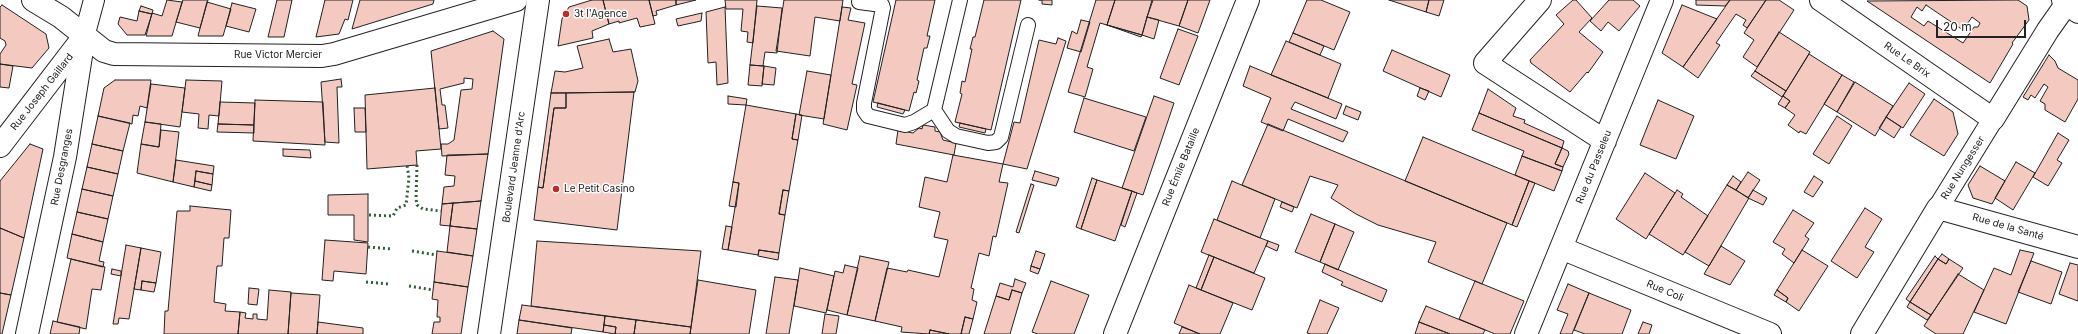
<!DOCTYPE html>
<meta charset="utf-8">
<style>
body{margin:0}
#map{position:relative;width:2078px;height:334px;overflow:hidden;background:#fff;font-family:Inter,sans-serif}
canvas{display:block}
.scale{position:absolute;left:1936px;top:20px;width:90px;height:18px;box-sizing:border-box;border:2px solid #222;border-top:0;padding-left:5px;font-size:12px;line-height:14px;white-space:nowrap;color:#222;-webkit-text-stroke:3px #fff;paint-order:stroke}
</style>
<div id="map">
<canvas width="2078" height="334"></canvas>
<div class="scale">20 m</div>
</div>
<script>
const g = document.querySelector('canvas').getContext('2d');
g.lineJoin = 'round';
function paint(path, color) { g.fillStyle = color; g.fill(path, 'evenodd'); }
const toPath = rows => new Path2D(rows.map(r => 'M' + r).join(''));
function strokePath(path, color, width, dash) { g.strokeStyle = color; g.lineWidth = width; g.lineCap = dash ? 'butt' : 'round'; g.setLineDash(dash || []); g.stroke(path); }
function drawText(font, color, halo, rows, align = 'center') {
  g.font = font + ' Inter,sans-serif'; g.lineWidth = 3; g.setLineDash([]); g.textBaseline = 'middle'; g.strokeStyle = halo; g.fillStyle = color; for (const [text, x, y, turn = 0] of rows) {
    g.save(); g.translate(x, y); g.rotate((+turn || 0) * Math.PI / 180); g.textAlign = isNaN(turn) ? turn : align; if (halo) g.strokeText(text, 0, 0); g.fillText(text, 0, 0); g.restore();
  }
}
const building = toPath([
 [167,0,182,2,172,36,146,36,152,13,162,16,167,0],
 [183,0,208,0,200,28,176,22,183,0],
 [277,0,292,0,284,37,268,37,277,0],
 [325,0,353,0,348,20,345,19,339,34,316,37,325,0],
 [360,0,434,0,433,4,352,29,360,0],
 [592,0,603,0,609,24,592,31,593,38,558,46,562,19,569,7,592,0],
 [603,0,649,0,655,24,640,27,637,18,619,23,619,21,609,24,603,0],
 [649,0,676,0,676,5,656,11,657,15,653,16,649,0],
 [676,0,696,0,676,5,676,0],
 [725,0,757,0,753,43,747,42,748,32,741,31,743,9,726,9,725,0],
 [784,0,843,0,840,21,815,17,810,56,776,51,784,0],
 [896,0,935,0,927,36,930,36,927,48,924,48,917,80,919,81,916,93,914,92,909,111,873,102,896,0],
 [984,0,1021,0,991,130,955,122,962,94,960,93,962,81,965,82,972,49,970,49,973,37,975,37,984,0],
 [1039,0,1052,0,1052,5,1042,4,1042,0,1039,0],
 [1096,0,1115,0,1107,25,1100,23,1087,67,1093,69,1085,97,1068,92,1096,0],
 [1115,0,1152,0,1142,35,1107,25,1115,0],
 [1153,0,1188,0,1179,26,1147,17,1153,0],
 [1188,0,1210,0,1198,33,1179,26,1188,0],
 [1307,0,1321,0,1350,12,1334,50,1293,33,1307,0],
 [1389,0,1429,0,1426,12,1389,0],
 [1429,0,1444,0,1439,16,1426,12,1429,0],
 [1573,0,1576,0,1592,18,1579,32,1603,52,1588,73,1587,72,1570,92,1531,63,1530,60,1564,24,1556,15,1573,0],
 [1609,0,1633,0,1640,6,1619,31,1608,22,1601,31,1590,21,1609,0],
 [1696,0,1730,0,1725,6,1696,5,1696,0],
 [1730,0,1766,0,1747,28,1743,25,1746,20,1736,14,1716,43,1720,45,1698,78,1683,67,1730,0],
 [1766,0,1779,0,1794,10,1757,67,1743,57,1754,40,1744,33,1766,0],
 [2018,0,2027,6,2029,20,2012,43,2013,44,1990,83,1867,1,2018,0],
 [1926,5,1963,30,1972,17,1980,23,1978,27,1974,27,1963,43,1928,21,1924,26,1911,17,1917,7,1922,11,1926,5],
 [207,2,231,9,223,36,198,36,207,2],
 [232,3,256,9,249,32,226,26,232,3],
 [2,5,46,34,49,48,32,68,0,64,0,54,6,45,5,41,0,38,0,7,2,5],
 [1682,5,1717,19,1683,67,1662,53,1682,5],
 [141,6,153,10,152,14,139,11,141,6],
 [757,6,782,8,777,53,765,52,763,66,750,65,757,6],
 [725,7,728,83,717,85,716,62,708,63,706,12,725,7],
 [842,7,851,8,848,20,865,23,852,84,857,85,847,130,823,124,842,7],
 [139,11,152,14,145,35,127,35,118,24,120,17,137,21,139,11],
 [702,13,701,21,678,26,676,19,702,13],
 [1147,17,1159,20,1154,39,1142,35,1147,17],
 [1081,20,1090,22,1081,52,1067,48,1072,31,1077,34,1081,20],
 [1107,25,1142,35,1141,37,1107,25],
 [1178,29,1198,36,1179,85,1160,78,1178,29],
 [493,31,504,39,488,154,442,156,441,144,448,144,454,140,461,90,472,89,473,79,464,78,464,83,440,89,442,105,445,105,448,128,439,129,431,51,493,31],
 [1779,32,1810,52,1786,91,1755,71,1779,32],
 [1293,33,1324,46,1320,55,1289,42,1293,33],
 [1058,38,1066,41,1027,169,1003,164,1014,122,1020,123,1039,40,1056,44,1058,38],
 [609,39,613,52,631,49,638,81,635,92,551,93,555,71,565,72,583,68,577,46,609,39],
 [1286,41,1341,64,1328,98,1271,75,1286,41],
 [1392,50,1450,75,1441,97,1383,71,1392,50],
 [1809,54,1842,75,1806,134,1800,131,1799,133,1788,125,1795,115,1785,108,1790,101,1783,96,1809,54],
 [2049,55,2055,61,2058,68,2078,80,2078,99,2065,122,2045,110,2045,104,2040,101,2048,87,2044,84,2035,98,2031,95,2028,100,2023,97,2049,55],
 [0,64,13,66,9,88,0,87,0,64],
 [750,65,764,66,762,86,748,85,750,65],
 [764,66,776,68,774,85,762,84,764,66],
 [1250,66,1342,104,1336,119,1295,102,1291,109,1348,132,1343,142,1288,119,1283,131,1261,122,1271,98,1243,86,1250,66],
 [807,71,831,75,824,119,799,115,807,71],
 [1755,71,1786,91,1782,97,1751,76,1755,71],
 [1842,75,1854,82,1837,112,1824,104,1842,75],
 [341,79,342,87,337,87,339,143,325,142,321,82,341,79],
 [115,80,151,80,147,108,140,106,138,116,133,115,132,124,98,116,104,88,115,80],
 [186,80,222,81,219,116,209,115,208,129,198,128,199,114,182,112,186,80],
 [1855,82,1893,106,1875,136,1837,112,1855,82],
 [1909,83,1925,94,1903,128,1886,117,1909,83],
 [151,84,185,88,180,127,145,122,151,84],
 [435,88,441,149,416,151,417,165,367,169,365,95,435,88],
 [1420,88,1429,91,1425,100,1417,96,1420,88],
 [1488,89,1516,108,1513,116,1525,120,1524,123,1564,141,1562,148,1479,113,1488,89],
 [634,92,617,230,534,220,538,187,543,188,554,108,566,108,566,93,634,92],
 [551,93,566,93,566,108,554,108,543,188,538,187,551,93],
 [728,96,747,99,746,105,728,104,728,96],
 [1154,96,1174,103,1143,195,1122,188,1154,96],
 [1783,96,1790,101,1785,108,1778,104,1783,96],
 [1084,98,1146,117,1134,151,1074,132,1084,98],
 [1934,99,1953,112,1958,134,1944,156,1910,135,1934,99],
 [255,100,323,102,325,145,253,141,255,100],
 [1658,100,1694,116,1676,159,1640,145,1658,100],
 [220,102,255,103,254,125,218,124,220,102],
 [878,103,905,110,903,114,877,107,878,103],
 [746,105,796,114,792,139,798,140,789,191,783,190,779,214,785,215,779,253,759,250,758,255,728,250,739,183,733,182,746,105],
 [1346,106,1361,112,1358,120,1343,114,1346,106],
 [354,108,365,108,366,132,355,132,354,108],
 [1479,113,1562,148,1555,164,1563,167,1562,171,1522,156,1524,151,1472,130,1479,113],
 [796,114,802,115,798,140,792,139,796,114],
 [98,116,130,123,123,151,92,144,98,116],
 [1837,116,1852,126,1829,164,1813,154,1837,116],
 [1886,117,1901,127,1894,138,1879,128,1886,117],
 [145,122,161,124,159,147,141,144,145,122],
 [960,123,986,129,985,133,959,127,960,123],
 [218,124,254,125,254,133,217,132,218,124],
 [1268,124,1507,223,1482,284,1428,262,1436,242,1378,225,1356,214,1331,198,1338,185,1310,176,1297,208,1242,185,1268,124],
 [923,125,935,127,935,131,940,132,943,140,956,143,954,155,896,144,898,130,913,133,919,128,922,129,923,125],
 [161,130,179,132,173,182,137,173,141,144,159,147,161,130],
 [2058,133,2069,140,2057,160,2062,163,2048,186,2033,177,2058,133],
 [1423,137,1529,181,1512,225,1405,181,1423,137],
 [30,144,43,149,24,238,0,228,0,181,30,144],
 [92,144,123,151,118,174,87,167,92,144],
 [1562,148,1568,151,1569,154,1563,167,1555,164,1562,148],
 [283,149,310,150,311,158,283,156,283,149],
 [488,154,481,201,442,204,444,187,454,186,455,176,445,175,447,155,488,154],
 [953,155,1003,164,999,182,1008,183,996,237,993,236,989,256,979,253,971,288,974,289,972,300,977,302,973,319,965,317,961,334,949,334,930,330,929,334,901,332,902,327,875,321,887,268,907,272,908,270,939,277,948,240,934,237,940,212,919,207,925,177,947,182,953,155],
 [1522,156,1562,171,1554,191,1515,175,1522,156],
 [176,160,214,166,213,174,196,171,194,187,173,182,176,160],
 [2016,162,2035,173,2013,210,1995,198,2016,162],
 [1980,166,2005,181,1992,204,1973,198,1968,185,1980,166],
 [87,167,118,174,113,196,82,189,87,167],
 [196,171,213,174,212,185,195,181,196,171],
 [1035,171,1059,178,1056,186,1032,180,1035,171],
 [1748,172,1760,180,1748,198,1736,190,1748,172],
 [1645,173,1675,193,1646,239,1616,219,1645,173],
 [1733,176,1741,182,1736,190,1727,185,1733,176],
 [1814,176,1823,182,1813,197,1804,192,1814,176],
 [1092,178,1097,180,1081,229,1076,227,1092,178],
 [1097,180,1132,191,1115,241,1081,229,1097,180],
 [195,181,212,185,211,191,194,187,195,181],
 [1232,181,1275,199,1260,238,1217,220,1232,181],
 [1529,181,1535,183,1517,227,1512,225,1529,181],
 [733,182,739,183,736,207,729,206,733,182],
 [1031,184,1034,185,1019,233,1016,232,1031,184],
 [1727,185,1749,198,1709,266,1685,252,1727,185],
 [82,189,113,196,108,219,77,212,82,189],
 [783,190,789,191,785,215,779,214,783,190],
 [1677,190,1683,194,1681,197,1708,216,1683,255,1649,234,1677,190],
 [1753,190,1767,198,1763,205,1748,198,1753,190],
 [1132,191,1137,193,1125,227,1121,225,1132,191],
 [368,194,368,242,354,240,354,215,328,215,328,195,368,194],
 [481,201,477,229,450,226,453,203,481,201],
 [1282,202,1294,207,1292,212,1280,207,1282,202],
 [453,203,450,226,440,225,442,204,453,203],
 [190,206,231,210,229,238,224,238,222,266,217,266,214,302,226,304,225,311,240,312,238,334,164,334,165,311,168,311,177,211,190,211,190,206],
 [1865,208,1882,219,1865,247,1874,252,1857,278,1831,261,1865,208],
 [1793,210,1814,223,1805,236,1809,239,1794,263,1782,254,1785,249,1773,242,1793,210],
 [77,212,108,219,103,242,72,234,77,212],
 [1311,214,1335,224,1320,262,1295,252,1311,214],
 [1214,219,1268,241,1254,273,1201,252,1214,219],
 [1335,224,1354,232,1338,270,1320,262,1335,224],
 [450,226,477,229,473,256,447,252,450,226],
 [726,226,732,227,728,250,722,249,726,226],
 [0,228,24,238,11,295,0,293,0,228],
 [72,234,103,242,99,261,104,262,103,267,67,258,72,234],
 [325,240,368,243,366,274,334,271,333,281,322,280,325,240],
 [537,241,701,251,691,327,531,306,537,241],
 [1268,241,1279,245,1277,251,1266,246,1268,241],
 [126,245,141,248,129,319,119,318,118,324,113,324,126,245],
 [1721,246,1745,261,1730,285,1704,274,1721,246],
 [141,248,161,252,156,283,142,281,141,290,134,289,141,248],
 [759,250,779,253,778,260,758,256,759,250],
 [1802,250,1828,266,1799,311,1786,302,1788,298,1777,290,1802,250],
 [2020,250,2034,253,2006,324,1974,312,1994,268,2011,275,2020,250],
 [437,251,473,256,468,287,434,282,437,251],
 [1036,251,1045,254,1040,269,1031,266,1036,251],
 [1942,254,1949,259,1946,264,1938,259,1942,254],
 [1209,255,1214,257,1201,290,1196,288,1209,255],
 [860,256,889,262,875,321,847,315,860,256],
 [1935,256,1938,259,1910,302,1906,299,1935,256],
 [1214,257,1265,278,1252,310,1201,290,1214,257],
 [71,259,105,267,101,290,92,289,86,329,57,322,71,259],
 [1938,259,1946,264,1949,259,1963,268,1931,315,1910,302,1938,259],
 [2031,261,2062,272,2051,304,2018,292,2031,261],
 [2070,263,2078,265,2078,301,2059,294,2070,263],
 [1325,264,1387,290,1382,302,1341,285,1343,282,1322,272,1325,264],
 [845,265,858,268,847,315,827,310,835,271,843,273,845,265],
 [1031,266,1040,269,1038,274,1030,271,1031,266],
 [800,268,834,276,826,313,794,306,800,268],
 [112,269,121,271,121,276,111,274,112,269],
 [1958,274,1984,290,1963,334,1936,334,1924,326,1958,274],
 [775,277,798,280,789,334,766,334,775,277],
 [1015,279,1026,283,1022,293,1012,290,1009,300,996,296,1000,283,1013,287,1015,279],
 [698,280,756,290,749,334,690,334,698,280],
 [142,281,156,283,154,292,141,290,142,281],
 [1051,281,1089,295,1074,334,1038,334,1032,332,1051,281],
 [1475,281,1524,301,1510,334,1495,334,1459,319,1475,281],
 [434,282,468,287,461,334,432,334,434,322,440,322,440,317,437,317,438,300,432,299,434,282],
 [1568,284,1589,293,1572,334,1560,334,1568,314,1557,310,1568,284],
 [1189,285,1233,303,1220,334,1200,334,1174,323,1189,285],
 [249,288,259,289,257,305,248,304,249,288],
 [269,290,291,292,288,334,238,334,240,312,246,313,245,318,253,319,253,314,257,314,257,319,267,320,269,290],
 [1012,290,1022,293,1010,334,984,334,996,296,1009,300,1012,290],
 [1777,290,1788,298,1786,302,1774,295,1777,290],
 [0,293,11,295,2,334,0,334,0,293],
 [291,293,320,295,317,334,288,334,291,293],
 [1589,293,1631,310,1622,334,1585,334,1574,330,1589,293],
 [1320,300,1339,308,1327,334,1311,334,1307,333,1320,300],
 [1910,302,1931,315,1927,320,1907,307,1910,302],
 [522,305,605,316,603,332,519,320,522,305],
 [1426,306,1485,330,1483,334,1450,334,1419,322,1426,306],
 [825,314,839,316,836,334,822,334,825,314],
 [605,316,636,320,634,334,615,334,616,327,604,325,605,316],
 [965,317,973,319,969,334,961,334,965,317],
 [519,320,572,328,571,334,517,334,519,320],
 [636,320,691,327,690,334,634,334,636,320],
 [53,321,80,327,79,334,50,334,53,321],
 [318,322,363,328,363,334,317,334,318,322],
 [1419,322,1450,334,1415,334,1419,322],
 [1643,322,1652,325,1649,334,1638,334,1643,322],
 [604,325,616,327,615,334,603,332,604,325],
 [1182,327,1200,334,1179,334,1182,327],
 [930,330,949,334,929,334,930,330]
]);
paint(building, '#f3c9c0');
strokePath(building, '#222', 1);
const service = toPath([
 [859,2,882,5,883,8,864,103,864,110,868,116,905,125,914,122,934,110,960,0],
 [934,110,948,131,956,136,988,143,996,142,1001,137,1028,25]
]);
const pedestrian = toPath([
 [84,37,94,0],
 [1938,208,1993,119]
]);
const minor = toPath([
 [33,0,61,17,104,51,114,54,322,56,334,54,516,0],
 [1540,0,1485,63,1605,141],
 [1821,0,1993,119,2048,30,2067,3],
 [0,146,82,39],
 [1561,248,1770,334],
 [27,334,65,157,84,37],
 [1115,334,1248,0],
 [1526,334,1662,0],
 [1862,334,1938,208,2078,247]
]);
const tertiary = toPath([
 [489,334,538,0]
]);
const secondary = toPath([
 [2063,0,2078,12]
]);
strokePath(service, '#222', 16);
strokePath(pedestrian, '#222', 22);
strokePath(minor, '#222', 24);
strokePath(tertiary, '#222', 24);
strokePath(secondary, '#222', 24);
strokePath(service, '#fff', 14);
strokePath(pedestrian, '#fff', 20);
strokePath(minor, '#fff', 22);
strokePath(tertiary, '#fff', 22);
strokePath(secondary, '#fff', 22);
strokePath(toPath([
 [417,165,416,199,417,205,423,209,441,211],
 [369,215,393,216,397,208,406,205,409,178,407,165],
 [368,247,392,249],
 [412,251,437,255],
 [366,282,389,284],
 [409,286,433,290]
]), '#2f5e38', 3, [2, 3]);
for (const [x, y, r, color] of [
 [566,14,4,"#c62828"],
 [556,189,4,"#c62828"]
]) { const dot = new Path2D(); dot.arc(x, y, r, 0, 2 * Math.PI); g.fillStyle = color; g.fill(dot); strokePath(dot, '#fff', 1.5); }
drawText('10px', '#222', '#fff', [
 ["3t l'Agence",574,14],
 ["Le Petit Casino",564,189]
], 'left');
drawText('10px', '#222', '#fff', [
 ["Rue Victor Mercier",278,55],
 ["Rue Le Brix",1907,60,35],
 ["Rue Joseph Gaillard",42,92,-52],
 ["Rue Desgranges",62,167,-79],
 ["Boulevard Jeanne d'Arc",514,167,-82],
 ["Rue Émile Bataille",1181,167,-68],
 ["Rue du Passeleu",1594,167,-68],
 ["Rue Nungesser",1963,168,-58],
 ["Rue de la Santé",2008,227,16],
 ["Rue Coli",1665,291,23]
]);
</script>
